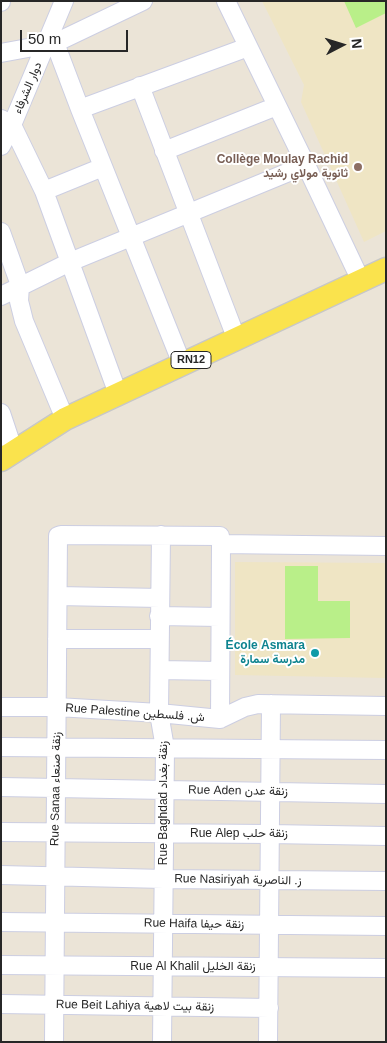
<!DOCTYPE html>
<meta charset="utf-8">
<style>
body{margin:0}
#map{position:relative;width:387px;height:1043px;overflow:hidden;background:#ebe4d7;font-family:Arial,sans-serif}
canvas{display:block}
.frame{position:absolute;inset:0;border:2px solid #272727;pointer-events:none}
.north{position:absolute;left:317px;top:20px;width:50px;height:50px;-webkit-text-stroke:4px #fff;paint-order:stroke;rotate:85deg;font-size:14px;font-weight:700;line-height:20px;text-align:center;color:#272727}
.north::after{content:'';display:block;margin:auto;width:18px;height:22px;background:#272727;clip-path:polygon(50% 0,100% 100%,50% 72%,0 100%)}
.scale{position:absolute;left:20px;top:30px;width:108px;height:22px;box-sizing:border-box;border:2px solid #272727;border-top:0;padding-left:6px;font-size:15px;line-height:18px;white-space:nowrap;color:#272727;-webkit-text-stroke:4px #fff;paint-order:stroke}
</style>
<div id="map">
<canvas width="387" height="1043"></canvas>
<div class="frame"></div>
<div class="north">N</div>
<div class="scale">50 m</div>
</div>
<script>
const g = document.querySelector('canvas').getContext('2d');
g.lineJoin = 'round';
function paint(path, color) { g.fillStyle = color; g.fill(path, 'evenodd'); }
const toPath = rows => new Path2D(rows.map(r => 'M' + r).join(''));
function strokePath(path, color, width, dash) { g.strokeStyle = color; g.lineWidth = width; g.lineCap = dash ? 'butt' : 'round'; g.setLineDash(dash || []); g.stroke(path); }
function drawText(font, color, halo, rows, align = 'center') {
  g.font = font + ' Arial,Vazirmatn,sans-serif'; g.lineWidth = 4; g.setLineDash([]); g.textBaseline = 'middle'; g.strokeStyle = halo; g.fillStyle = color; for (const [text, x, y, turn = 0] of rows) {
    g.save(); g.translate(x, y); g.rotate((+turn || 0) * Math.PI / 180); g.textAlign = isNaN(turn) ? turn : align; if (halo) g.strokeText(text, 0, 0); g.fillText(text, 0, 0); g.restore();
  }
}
paint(toPath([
 [262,1,386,1,386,231,364,242,301,102,304,85],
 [235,562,386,563,386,678,235,675]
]), '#efe5c4');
paint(toPath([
 [344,1,386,1,386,13,356,28],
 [285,566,318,566,318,601,350,601,350,638,285,639]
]), '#b9ef89');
const minor = toPath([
 [226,1,306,165,361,281],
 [1,2,1,1],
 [55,43,80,109,182,364],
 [1,53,55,43,143,1],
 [140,86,237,340],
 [80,109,248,47],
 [1,119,12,125,44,191,118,394],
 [1,146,12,125,64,1],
 [164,151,277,106],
 [44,191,103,167],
 [1,232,20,285,19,301,24,321,65,419],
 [1,296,70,262,306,165],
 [1,413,14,452],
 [161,535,159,713,165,748,162,1042],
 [58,596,160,598],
 [159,616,220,617],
 [57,639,159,639],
 [160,670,220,671],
 [1,707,57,707,159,713,220,719,245,707,258,704,386,706],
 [220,719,221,544],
 [1,747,386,750],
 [1,787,386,794],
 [1,832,270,834,386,836],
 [1,875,164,879,386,881],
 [1,922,386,926],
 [1,965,386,968],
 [1,1004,269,1008],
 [54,1042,58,536,61,535,220,536,221,544,386,546],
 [268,1042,271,704]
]);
const major = toPath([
 [1,460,65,419,386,269]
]);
strokePath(minor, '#cccee2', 20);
strokePath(major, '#c7c7c7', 25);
strokePath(minor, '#fff', 18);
strokePath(major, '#fae34d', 22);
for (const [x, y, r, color] of [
 [358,167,5,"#8d6e63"],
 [315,653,5,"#0f9aa8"]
]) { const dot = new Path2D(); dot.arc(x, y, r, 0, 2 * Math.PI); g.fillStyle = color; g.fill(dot); strokePath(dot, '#fff', 2); }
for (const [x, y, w] of [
 [191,360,40]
]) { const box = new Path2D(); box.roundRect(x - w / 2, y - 8.5, w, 17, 4); g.fillStyle = '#fff'; g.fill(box); strokePath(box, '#272727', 1); }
drawText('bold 11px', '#272727', null, [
 ["RN12",191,360]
]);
drawText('12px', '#272727', '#fff', [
 ["دوار الشرفاء",28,88,-67],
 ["Rue Palestine ش. فلسطين",135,713,4],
 ["Rue Sanaa زنقة صنعاء",56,789,-89],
 ["Rue Aden زنقة عدن",238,791,1],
 ["Rue Baghdad زنقة بغداد",164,803,-90],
 ["Rue Alep زنقة حلب",239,834],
 ["Rue Nasiriyah ز. الناصرية",238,880,1],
 ["Rue Haifa زنقة حيفا",194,924,1],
 ["Rue Al Khalil زنقة الخليل",193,967],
 ["Rue Beit Lahiya زنقة بيت لاهية",135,1006,1]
]);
drawText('bold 12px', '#785e54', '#fff', [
 ["Collège Moulay Rachid",348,160],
 ["ثانوية مولاي رشيد",348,174]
], 'right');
drawText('bold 12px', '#0d838f', '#fff', [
 ["École Asmara",305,646],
 ["مدرسة سمارة",305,660]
], 'right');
</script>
